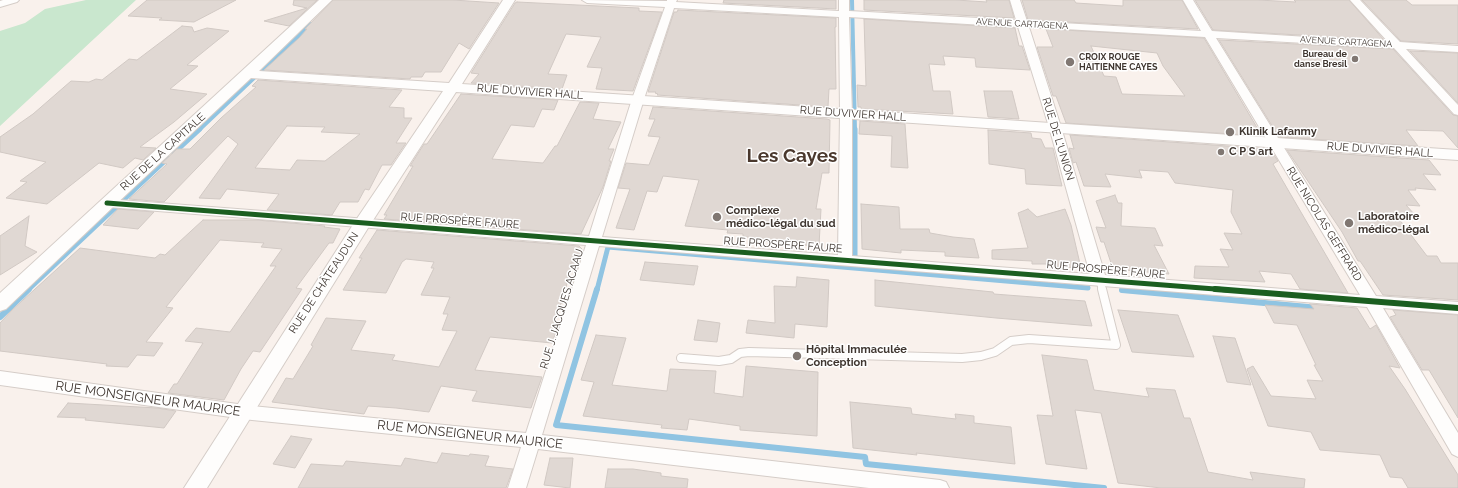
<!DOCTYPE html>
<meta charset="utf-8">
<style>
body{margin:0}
canvas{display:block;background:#f9f1ec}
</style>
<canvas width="1458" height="488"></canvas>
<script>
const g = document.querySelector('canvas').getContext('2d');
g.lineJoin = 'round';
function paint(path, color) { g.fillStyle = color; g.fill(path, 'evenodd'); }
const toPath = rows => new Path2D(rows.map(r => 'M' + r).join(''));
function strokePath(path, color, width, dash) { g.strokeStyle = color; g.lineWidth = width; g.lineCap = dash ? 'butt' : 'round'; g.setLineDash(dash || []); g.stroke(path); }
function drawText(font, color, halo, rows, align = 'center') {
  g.font = font + ' Raleway,sans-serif'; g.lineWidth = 3; g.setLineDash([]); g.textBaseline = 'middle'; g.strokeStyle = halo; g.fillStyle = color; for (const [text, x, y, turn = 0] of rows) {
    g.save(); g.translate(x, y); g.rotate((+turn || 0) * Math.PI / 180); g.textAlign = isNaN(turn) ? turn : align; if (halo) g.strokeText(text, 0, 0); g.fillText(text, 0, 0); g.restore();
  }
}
paint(toPath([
 [86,0,136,0,0,126,0,31,25,23,45,9]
]), '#c9e7ce');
strokePath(toPath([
 [852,0,855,130],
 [199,130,311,24]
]), '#90c4e2', 4);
strokePath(toPath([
 [855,129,855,263],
 [174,153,200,129],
 [28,290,168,158],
 [597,290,608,247,1088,288]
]), '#90c4e2', 5);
strokePath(toPath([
 [597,289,556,425,865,457,866,464,1104,488],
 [1122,290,1319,308],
 [0,317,29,289]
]), '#90c4e2', 6);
const building = toPath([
 [147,0,236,0,194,22,159,20,162,18,128,16,147,0],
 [294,0,317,0,289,26,264,21,307,8,293,5,294,0],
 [333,0,453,0,499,3,469,49,459,43,441,72,425,72,422,77,411,77,410,79,264,70,299,38,307,29,305,29,333,0],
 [724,0,836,0,836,9,723,3,724,0],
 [864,0,956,0,987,2,986,0,1009,0,1014,18,864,10,864,0],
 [1022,0,1074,0,1076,3,1123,6,1123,0,1182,0,1198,29,1028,20,1022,0],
 [1195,0,1258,0,1296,2,1294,0,1349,0,1384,40,1213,30,1195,0],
 [1362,0,1406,0,1412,5,1458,5,1458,44,1401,41,1362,0],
 [517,2,639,8,639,11,662,12,633,91,596,89,602,68,587,67,601,37,566,34,548,74,567,75,562,89,471,83,479,74,471,73,515,3,517,2],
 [678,10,836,18,836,27,835,27,836,89,829,89,828,107,657,95,658,94,655,93,656,92,648,92,674,12,677,12,678,10],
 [864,19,1015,28,1019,46,1022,46,1030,70,976,67,975,58,943,56,945,65,929,64,933,91,950,91,953,114,861,109,861,107,858,107,857,85,866,86,864,19],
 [182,26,192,27,194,32,207,28,229,31,187,65,198,66,170,89,207,94,174,122,140,147,156,148,143,160,135,158,123,168,99,163,47,204,6,198,27,182,20,181,46,162,0,152,0,137,33,114,71,81,89,82,96,79,102,80,129,59,137,60,182,26],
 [1046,29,1204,38,1262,136,1066,123,1056,96,1053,96,1037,47,1053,47,1046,29],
 [1091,46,1157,53,1163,66,1185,96,1122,94,1116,77,1104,76,1091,46],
 [1219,40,1393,49,1453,115,1458,116,1458,148,1443,131,1406,130,1418,146,1279,137,1219,40],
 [1410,51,1458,53,1458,103,1410,51],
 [258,80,402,90,389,107,404,108,404,118,412,118,396,143,406,143,391,165,382,165,369,190,365,189,358,202,340,202,332,215,267,210,279,194,227,189,220,199,199,198,238,144,228,136,164,202,129,199,167,164,162,163,177,149,190,149,221,118,256,87,252,86,258,80],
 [287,126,325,127,321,132,360,134,325,161,297,160,290,170,255,168,287,126],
 [984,91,1012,91,1019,119,988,117,984,91],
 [461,94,558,100,554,110,542,109,534,127,511,125,492,159,543,163,555,146,557,146,580,102,599,103,593,119,621,122,608,149,614,149,609,161,611,161,603,187,581,234,384,219,387,215,384,215,413,166,410,166,424,144,427,144,461,94],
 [653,107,827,119,830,120,829,173,822,173,816,209,821,209,819,246,774,243,743,236,743,234,727,233,728,230,685,226,699,180,663,176,657,192,647,191,634,230,616,228,630,189,618,188,626,163,649,165,660,137,648,136,655,119,649,119,653,107],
 [860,121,905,124,908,168,891,167,892,136,859,134,860,121],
 [988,130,1031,133,1032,138,1041,139,1045,148,1053,148,1062,186,1026,184,1025,169,989,164,988,130],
 [1070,135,1270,149,1278,161,1273,164,1348,293,1300,289,1291,274,1259,271,1265,282,1194,278,1195,266,1229,267,1220,249,1233,250,1224,233,1242,234,1231,212,1233,190,1175,183,1168,172,1139,170,1142,178,1105,174,1111,187,1084,186,1076,162,1073,163,1069,148,1074,149,1070,135],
 [1287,150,1429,160,1441,175,1423,174,1436,190,1415,188,1416,190,1408,190,1420,206,1406,205,1415,215,1396,215,1427,256,1437,256,1441,263,1458,263,1458,300,1383,295,1360,261,1358,261,1342,232,1287,150],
 [1115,195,1118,203,1122,203,1121,226,1155,228,1163,246,1154,245,1169,274,1113,269,1104,242,1101,242,1096,227,1106,228,1096,201,1115,195],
 [861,204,899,207,900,229,929,229,930,233,953,237,974,239,979,258,945,256,945,252,901,250,901,253,862,249,861,204],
 [118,209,154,212,138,229,103,225,118,209],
 [1028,209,1037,217,1065,209,1071,225,1081,268,1048,266,1048,264,1032,264,1032,261,992,259,992,250,1028,248,1018,213,1028,209],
 [29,216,25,246,37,252,0,275,0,236,29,216],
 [203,220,257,220,325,226,324,227,340,229,333,243,329,243,296,288,302,289,260,352,253,351,241,369,224,400,168,393,174,384,177,384,203,343,185,341,196,328,230,332,276,266,270,266,282,249,261,247,264,243,220,240,166,307,173,308,146,342,163,343,154,356,137,355,128,367,106,366,107,364,0,351,0,323,12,310,80,248,155,258,160,254,165,255,203,220],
 [377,230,579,246,582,249,578,263,571,263,563,303,561,303,552,329,557,329,552,343,490,337,475,370,542,377,531,408,472,401,477,391,441,386,429,412,396,408,368,406,364,414,272,402,286,378,293,379,313,346,311,345,326,318,366,321,351,350,395,355,392,360,439,367,457,331,442,330,448,314,443,314,450,297,421,295,434,268,431,268,434,262,406,259,402,262,386,293,343,290,362,258,359,258,377,230],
 [645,262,698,266,694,285,640,280,645,262],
 [797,277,829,280,827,327,795,324,794,338,746,333,748,320,775,323,774,286,796,287,797,277],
 [875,280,993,292,994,294,1085,301,1092,326,996,318,875,306,875,280],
 [1310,304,1357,308,1370,329,1376,325,1400,368,1389,366,1405,389,1458,475,1458,488,1408,488,1402,478,1390,477,1380,455,1320,450,1311,432,1268,426,1247,369,1253,366,1271,396,1316,399,1307,380,1323,381,1314,365,1316,365,1297,325,1274,323,1265,305,1314,309,1310,304],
 [1118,310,1178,315,1194,357,1132,352,1118,310],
 [1393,310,1458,315,1458,418,1429,370,1422,370,1390,317,1396,315,1393,310],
 [698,320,720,323,717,342,694,340,698,320],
 [596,335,626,338,612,385,667,391,670,369,716,371,714,393,743,397,746,366,818,372,817,436,740,430,740,426,689,419,687,430,661,428,662,425,583,416,594,382,581,380,596,335],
 [1213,336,1235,338,1251,385,1227,382,1213,336],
 [1042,355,1087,360,1094,390,1149,397,1146,388,1175,390,1184,418,1190,418,1208,472,1253,480,1250,472,1305,479,1304,488,1161,488,1118,483,1101,413,1075,410,1087,469,1046,464,1037,415,1053,416,1042,355],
 [850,402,911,408,912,414,956,419,955,414,974,416,974,423,1011,427,1015,464,916,453,917,455,853,448,850,402],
 [68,403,157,408,176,411,164,428,85,420,86,418,57,417,68,403],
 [291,436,312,439,295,468,273,464,291,436],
 [442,453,469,456,470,454,489,456,485,466,513,469,506,488,298,488,311,464,343,466,346,461,401,466,405,458,437,463,442,453],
 [550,458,573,458,570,488,544,485,550,458],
 [608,469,633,469,661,473,661,476,688,479,687,488,605,488,608,469]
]);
paint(building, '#e0d8d3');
strokePath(building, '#d1c9c4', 1);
const serviceFar1 = toPath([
 [1099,279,1102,290]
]);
const service = toPath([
 [681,358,719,361,731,359,740,353,749,352,962,358,981,356,995,352,1011,341,1029,339,1116,345,1102,289]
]);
const minor = toPath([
 [3,0,19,0,17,2,0,7,0,1,3,0],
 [582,0,667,1,667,0,677,0,676,2,839,11,839,0,849,0,849,11,1016,20,1010,0,1020,0,1027,21,1201,31,1183,0,1193,0,1212,31,1388,42,1350,0,1360,0,1400,42,1458,46,1458,52,1406,49,1458,105,1458,115,1454,114,1394,48,1216,38,1376,296,1458,302,1458,314,1383,308,1458,433,1458,457,1452,454,1367,307,599,246,542,435,940,480,946,482,949,488,869,488,538,449,526,488,508,488,521,447,252,420,0,385,0,371,252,406,526,433,586,245,107,207,102,206,100,203,102,200,107,199,589,236,632,99,665,7,587,3,582,0],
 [674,8,839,17,840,114,838,255,602,237,644,99,674,8],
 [849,17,1018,27,1049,127,1090,274,852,256,852,114,849,17],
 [1029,27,1205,37,1360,295,1105,275,1061,127,1029,27]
]);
const tertiary = toPath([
 [319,0,332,0,259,71,449,83,503,0,515,0,462,84,1458,150,1458,160,456,92,368,228,207,488,184,488,356,220,443,91,251,78,113,207,6,309,0,311,0,293,319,0]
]);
strokePath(serviceFar1, '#d5cdc8', 8);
strokePath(service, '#d5cdc8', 10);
strokePath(minor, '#d5cdc8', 2);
strokePath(tertiary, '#d5cdc8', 2);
strokePath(serviceFar1, '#fefdfc', 6);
strokePath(service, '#fefdfc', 8);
paint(minor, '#fefdfc');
paint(tertiary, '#fefdfc');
strokePath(toPath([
 [107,203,1228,290]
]), '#1b5e20', 5);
strokePath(toPath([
 [1215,289,1458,308]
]), '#1b5e20', 6);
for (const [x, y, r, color] of [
 [1355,59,4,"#807772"],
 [1070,62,5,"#807772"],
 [1230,132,5,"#807772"],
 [1221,152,4,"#807772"],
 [717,217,5,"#807772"],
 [1349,223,5,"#807772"],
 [797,356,5,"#807772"]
]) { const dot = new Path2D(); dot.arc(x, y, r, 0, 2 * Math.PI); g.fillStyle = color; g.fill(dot); strokePath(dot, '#fff', 1.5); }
drawText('9px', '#3f3630', '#fff', [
 ["AVENUE CARTAGENA",1022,24,3],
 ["AVENUE CARTAGENA",1346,42,3]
]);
drawText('bold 9px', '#3f3630', '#fff', [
 ["Bureau de",1347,54],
 ["danse Bresil",1347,64],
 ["CROIX ROUGE",1079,57,"left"],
 ["HAITIENNE CAYES",1079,67,"left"]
], 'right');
drawText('11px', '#3f3630', '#fff', [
 ["RUE DUVIVIER HALL",530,92,4],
 ["RUE DUVIVIER HALL",853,114,4],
 ["RUE DE L'UNION",1058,139,73],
 ["RUE DUVIVIER HALL",1380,150,4],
 ["RUE DE LA CAPITALE",163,152,-42],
 ["RUE PROSPÈRE FAURE",460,221,4],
 ["RUE NICOLAS GEFFRARD",1324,224,58],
 ["RUE PROSPÈRE FAURE",783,245,4],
 ["RUE PROSPÈRE FAURE",1106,270,5],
 ["RUE DE CHÂTEAUDUN",324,283,-57],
 ["RUE J. JACQUES ACAAU",562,309,-73]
]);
drawText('bold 11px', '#3f3630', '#fff', [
 ["Klinik Lafanmy",1239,132],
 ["C P S art",1229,152],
 ["Complexe",726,211],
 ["médico-légal du sud",726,224],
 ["Laboratoire",1358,217],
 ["médico-légal",1358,230],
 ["Hôpital Immaculée",806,350],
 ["Conception",806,363]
], 'left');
drawText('13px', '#3f3630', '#fff', [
 ["RUE MONSEIGNEUR MAURICE",148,399,8],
 ["RUE MONSEIGNEUR MAURICE",470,435,6]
]);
drawText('bold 19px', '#4a382d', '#fff', [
 ["Les Cayes",792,156]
]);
</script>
